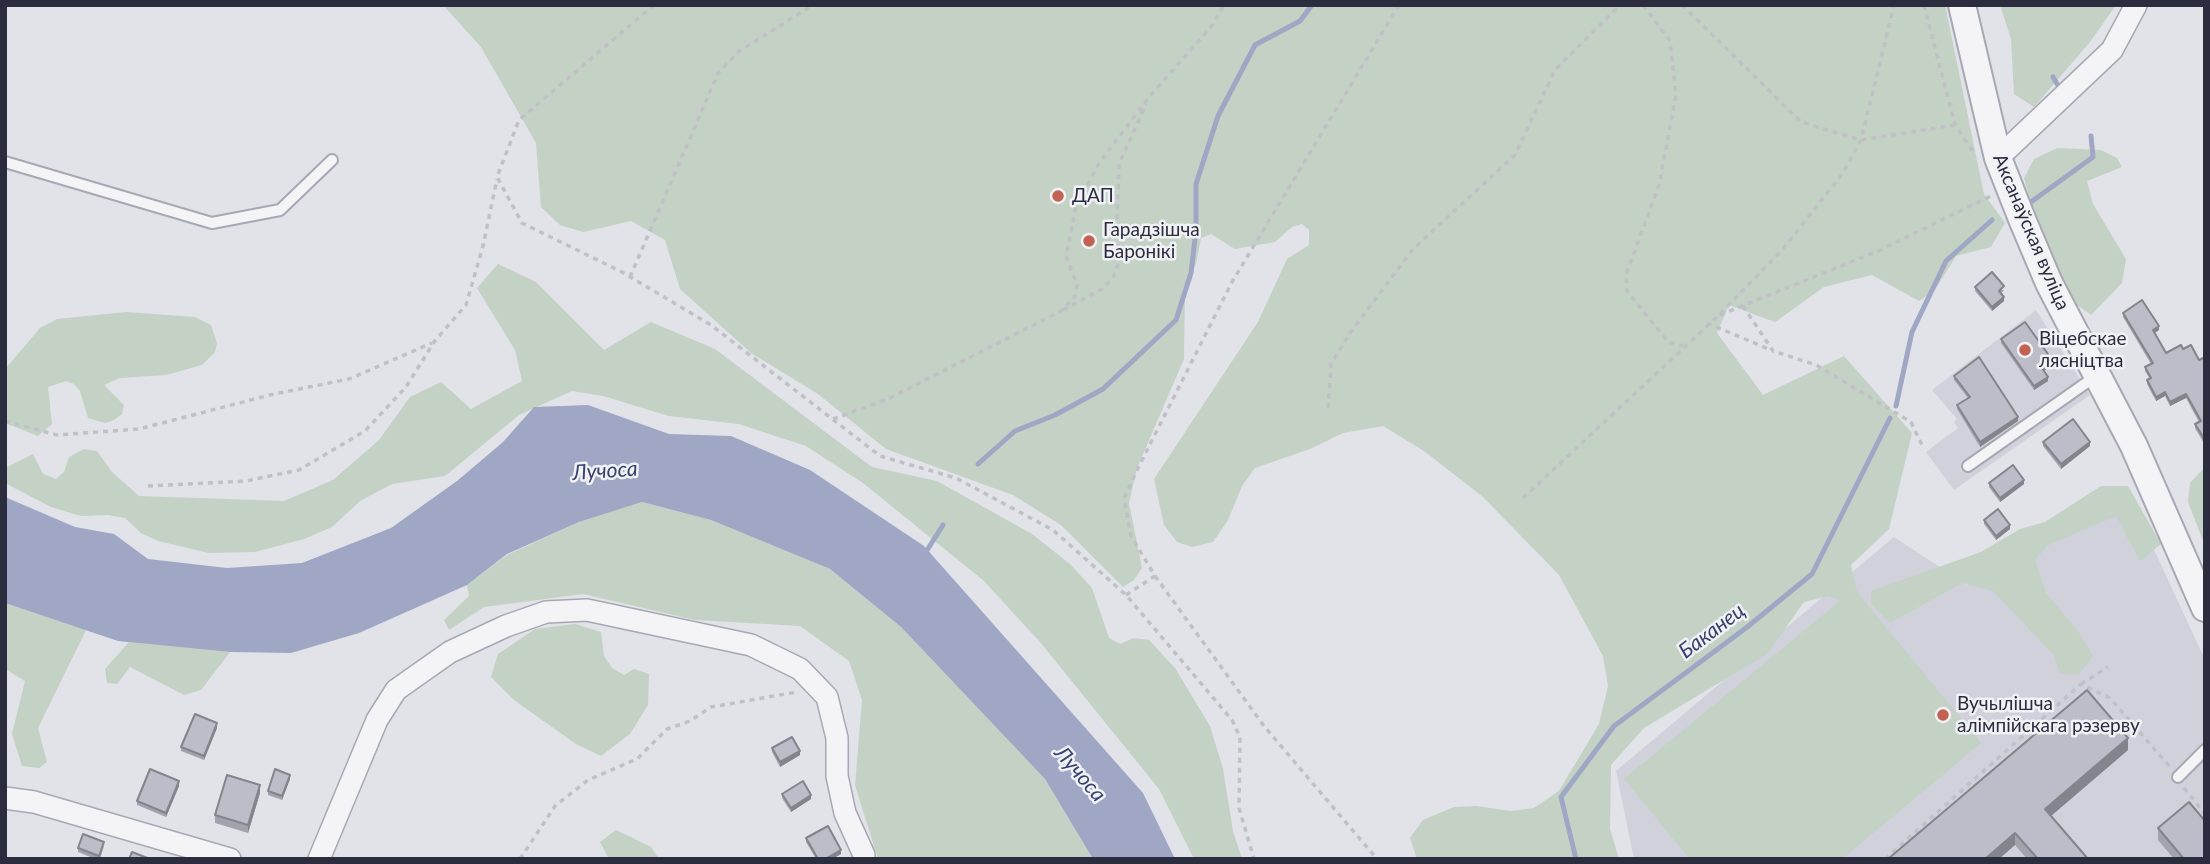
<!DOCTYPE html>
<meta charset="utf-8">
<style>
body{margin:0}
#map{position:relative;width:2210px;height:864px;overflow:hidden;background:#e2e2e9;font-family:Lato,sans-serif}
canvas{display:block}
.frame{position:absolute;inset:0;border:7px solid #2b2d3f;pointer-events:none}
</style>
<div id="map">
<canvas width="2210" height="864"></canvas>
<div class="frame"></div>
</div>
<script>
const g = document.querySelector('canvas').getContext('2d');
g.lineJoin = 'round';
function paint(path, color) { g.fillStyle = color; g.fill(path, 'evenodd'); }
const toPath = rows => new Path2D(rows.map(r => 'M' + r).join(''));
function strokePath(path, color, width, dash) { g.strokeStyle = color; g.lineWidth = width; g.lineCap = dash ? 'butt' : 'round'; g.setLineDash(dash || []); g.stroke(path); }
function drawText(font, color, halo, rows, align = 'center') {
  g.font = font + ' Lato,sans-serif'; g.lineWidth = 5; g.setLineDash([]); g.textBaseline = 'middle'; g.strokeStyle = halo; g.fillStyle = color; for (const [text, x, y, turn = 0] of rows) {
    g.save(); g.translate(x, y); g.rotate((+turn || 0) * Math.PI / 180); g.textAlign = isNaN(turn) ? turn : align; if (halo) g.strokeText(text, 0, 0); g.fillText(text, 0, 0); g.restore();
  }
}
paint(toPath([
 [2036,310,2090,395,1954,490,1926,452,1958,428,1954,422,1957,419,1932,390],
 [2128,493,2205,660,2205,859,1634,859,1616,771,1894,537,1967,585]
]), '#d0d1da');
paint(toPath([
 [443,5,1945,5,1984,194,2005,223,1991,247,1956,256,1935,290,1919,301,1872,275,1824,287,1775,322,1729,305,1717,333,1763,395,1844,356,1912,433,1889,529,1851,565,1857,592,1981,743,1842,859,1690,859,1624,779,1840,601,1828,596,1804,602,1767,654,1644,728,1611,765,1610,829,1619,859,1417,859,1410,838,1423,820,1454,807,1476,806,1510,811,1534,808,1559,791,1599,724,1608,686,1603,656,1559,575,1483,497,1424,451,1383,426,1343,433,1310,449,1255,468,1242,486,1228,520,1213,542,1192,547,1177,542,1164,525,1154,479,1258,322,1287,259,1309,245,1309,230,1302,224,1292,227,1275,242,1235,249,1211,234,1201,238,1196,264,1185,287,1184,359,1137,468,1129,503,1142,568,1134,580,1123,587,1061,525,1013,495,886,449,818,394,751,353,680,289,665,240,631,221,583,232,560,225,541,207,536,143,481,47],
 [2000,5,2116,5,2090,42,2034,107,2014,94,2011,39],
 [2057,148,2101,150,2117,158,2122,167,2087,181,2093,204,2126,259,2122,283,2091,315,2077,305,2050,267,2024,178,2034,159],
 [498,264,536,282,604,350,651,322,715,349,872,467,937,481,1032,534,1070,564,1092,588,1109,638,1120,644,1134,638,1149,640,1175,668,1210,726,1223,769,1233,831,1242,859,1194,859,1159,789,1040,642,984,581,863,483,806,446,739,424,669,416,603,396,572,391,519,415,445,476,392,484,360,501,332,527,304,539,255,552,209,553,158,541,141,533,125,518,108,515,81,516,51,507,5,483,5,468,33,454,43,474,56,479,64,472,69,457,84,449,97,451,112,472,139,496,284,501,333,480,379,440,410,397,441,382,471,409,522,381,515,350,477,288],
 [126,312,195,317,211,325,217,343,215,352,202,365,166,375,120,378,104,385,124,405,122,414,114,420,105,423,88,418,80,391,74,384,66,381,48,387,52,424,38,436,5,423,5,369,40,328,57,319],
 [2205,467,2205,546,2188,502,2190,483],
 [2101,486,2128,486,2161,544,2140,561,2116,516,2048,545,2035,560,2046,593,2078,631,2093,656,2079,674,2060,674,2054,655,1993,591,1962,583,1890,623,1871,604,1871,591,1981,552,2020,529,2045,522],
 [642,502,711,520,830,569,901,627,1045,779,1093,859,878,859,855,785,862,700,849,661,800,626,695,620,583,594,484,607,449,630,444,620,469,596,467,585,507,555,579,522],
 [5,603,86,630,38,728,47,762,39,768,22,766,12,734,25,681,5,669],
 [575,624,601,632,604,656,612,668,624,675,634,669,649,674,648,705,630,734,601,756,576,744,514,700,491,677,498,654,535,629],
 [129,642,230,652,201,690,184,695,130,667,117,684,107,683,105,669],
 [616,830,651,847,659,859,609,859,600,842]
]), '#c3d2c4');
paint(toPath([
 [588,405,669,434,731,436,810,470,924,546,1143,793,1175,859,1093,859,1045,779,901,627,830,569,711,520,642,502,579,522,507,554,467,585,359,633,291,653,230,652,118,641,5,603,5,497,75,527,114,534,148,559,227,568,302,563,391,528,457,481,503,442,534,407]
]), '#a0a7c5');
strokePath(toPath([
 [2053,77,2059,87],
 [2031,202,2093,157,2091,136],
 [1896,406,1912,332,1946,261,1992,220],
 [978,464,1015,431,1055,415,1103,389,1176,320,1191,273,1196,230,1196,184,1218,116,1255,45,1300,21,1312,5],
 [924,555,943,525],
 [1576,859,1561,797,1614,726,1746,628,1812,574,1890,418]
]), '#a0a7c5', 5);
const service = toPath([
 [5,162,212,223,280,210,332,160],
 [1968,466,2096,376],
 [2178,777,2205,750]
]);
const minor = toPath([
 [1998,158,2112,50,2136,5],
 [5,798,34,802,230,859],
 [319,859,377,720,396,690,450,652,506,626,546,612,587,610,751,645,800,669,827,697,837,738,837,776,845,813,864,855]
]);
const tertiary = toPath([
 [1962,5,1998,158,2022,219,2049,283,2134,446,2205,608]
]);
strokePath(service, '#a7a8b3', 14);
strokePath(minor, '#a7a8b3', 24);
strokePath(tertiary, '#a7a8b3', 30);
strokePath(toPath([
 [654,5,519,120,497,177,522,223,622,272,711,325,880,456,956,478,1053,530,1126,595,1232,720,1240,737,1239,808,1254,859],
 [1643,5,1670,41,1676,95,1659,185,1626,275,1627,291,1668,342,1683,346],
 [1682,5,1801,122,1861,140,1955,125],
 [1924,5,1955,125,1974,153],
 [630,277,718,73,738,52,813,5],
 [1743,306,1773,351,1816,365,1911,422,1922,445],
 [1063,310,1102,289,1113,278,1120,259,1117,226,1119,164,1146,104],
 [1720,315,1878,251,1991,196],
 [1707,323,1771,350],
 [1328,408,1331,364,1350,333,1413,249,1515,155,1555,70,1620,5],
 [833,419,888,399,1061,311,1075,296,1077,285,1066,256,1076,207,1099,163,1150,96,1211,27,1224,5],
 [5,421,57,435,139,429,270,395,349,379,432,343],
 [148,486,246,481,299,470,365,431,406,387,434,342,466,305,483,246,497,179],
 [1523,498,1718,316,1782,250,1843,173,1861,140,1894,5],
 [1155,576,1264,726,1377,859],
 [1126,595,1155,576,1131,536,1124,499,1136,472,1232,282,1399,5],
 [2081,684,2108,667],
 [2184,788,2205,814],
 [520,859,555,806,588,780,637,759,667,729,690,721,711,707,797,692],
 [1885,859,2081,684,2110,698,2170,767]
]), '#c0c0c7', 3.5, [5, 5]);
strokePath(service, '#f4f4f7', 10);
strokePath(minor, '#f4f4f7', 21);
strokePath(tertiary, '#f4f4f7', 26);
paint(toPath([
 [1975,287,2004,290,2001,293,2004,301,1992,311,1975,291],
 [2123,313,2159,330,2154,333,2166,353,2183,349,2199,360,2205,357,2205,445,2195,428,2195,424,2199,422,2186,398,2170,406,2165,396,2156,401,2147,384,2147,380,2150,379,2145,371,2145,367,2151,364,2123,317],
 [2001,339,2048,358,2047,359,2050,367,2044,371,2048,381,2034,390,2001,343],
 [1954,376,2018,421,1980,447,1957,409,1957,405,1968,398,1954,380],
 [2043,442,2090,446,2061,469,2043,446],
 [1989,483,2024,484,2000,502,1989,487],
 [1984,520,2010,529,1996,540,1984,524],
 [217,728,204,760,181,751,181,747],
 [772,748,800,755,780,767,772,752],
 [2128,750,2051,816,2088,859,2027,859,2015,845,1888,859],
 [290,779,282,800,268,795,268,791],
 [179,786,166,817,137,805,137,801],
 [260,793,248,833,215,823,215,815],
 [782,794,811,799,791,812,782,798],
 [2158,828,2205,859,2174,859,2158,840],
 [806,838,841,854,832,859,816,859,806,842],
 [104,846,100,859,95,859,78,852,78,848]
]), '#a2a3ac');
paint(toPath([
 [2004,297,2004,301,1992,311,1992,307],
 [2159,326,2159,330,2153,334,2153,330],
 [2050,363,2050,367,2042,372,2042,368],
 [2048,377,2048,381,2034,390,2034,386],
 [2165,392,2165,396,2156,401,2156,397],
 [2186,394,2186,398,2170,406,2170,402],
 [2018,417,2018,421,1980,447,1980,442],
 [2090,442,2090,446,2061,469,2061,464],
 [2024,480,2024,484,2000,502,2000,498],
 [2010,525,2010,529,1996,540,1996,536],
 [217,723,217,728,204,760,204,756],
 [2128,738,2128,750,2045,821,2045,809],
 [800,751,800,755,780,767,780,762],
 [290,775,290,779,282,800,282,796],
 [179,781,179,786,166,817,166,813],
 [260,785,260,793,248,833,248,825],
 [811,795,811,799,791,812,791,808],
 [2015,833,2015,845,1999,859,1985,859],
 [841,850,841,854,832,859,825,859]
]), '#84848c');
const building = toPath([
 [1992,272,2004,286,1999,291,2004,297,1992,307,1975,287,1992,272],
 [2142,300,2159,326,2153,330,2166,353,2181,345,2183,349,2191,345,2199,360,2205,357,2205,440,2195,424,2201,421,2186,394,2170,402,2165,392,2156,397,2147,380,2151,378,2145,367,2153,363,2123,313,2142,300],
 [2025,322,2048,354,2045,356,2050,363,2042,368,2048,377,2034,386,2001,339,2025,322],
 [1979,357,2018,417,1980,442,1957,405,1970,397,1954,376,1979,357],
 [2073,419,2090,442,2061,464,2043,442,2073,419],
 [2013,465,2024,480,2000,498,1989,483,2013,465],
 [1998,509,2010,525,1996,536,1984,520,1998,509],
 [2087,690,2128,738,2045,809,2088,859,2038,859,2015,833,1985,859,1888,859,2087,690],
 [195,714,217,723,204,756,181,747,195,714],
 [792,737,800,751,780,762,772,748,792,737],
 [150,769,179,781,166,813,137,801,150,769],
 [275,769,290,775,282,796,268,791,275,769],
 [227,775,260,785,248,825,215,815,227,775],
 [803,781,811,795,791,808,782,794,803,781],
 [2189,802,2205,821,2205,859,2184,859,2158,828,2189,802],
 [828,826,841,850,825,859,818,859,806,838,828,826],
 [83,834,104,842,99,856,78,848,83,834],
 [132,852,150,859,129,859,132,852]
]);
paint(building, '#bcbdc8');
strokePath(building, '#84848c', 2);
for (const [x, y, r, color] of [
 [1058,196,7,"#c26252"],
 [1089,241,7,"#c26252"],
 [2025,350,7,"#c26252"],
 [1943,715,7,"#c26252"]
]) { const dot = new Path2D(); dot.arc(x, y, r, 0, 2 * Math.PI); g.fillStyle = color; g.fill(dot); strokePath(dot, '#f1f2f6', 2.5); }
drawText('19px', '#2b2d3f', '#f1f2f6', [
 ["ДАП",1072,196],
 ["Гарадзішча",1103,230],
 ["Баронікі",1103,252],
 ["Віцебскае",2039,339],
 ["лясніцтва",2039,361],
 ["Вучылішча",1957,704],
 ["алімпійскага рэзерву",1957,726]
], 'left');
drawText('19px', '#2b2d3f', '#f1f2f6', [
 ["Аксанаўская вуліца",2031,232,67]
]);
drawText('italic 21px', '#39416f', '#f1f2f6', [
 ["Лучоса",605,471,-4],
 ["Баканец",1712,631,-37],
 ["Лучоса",1080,774,49]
]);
</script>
